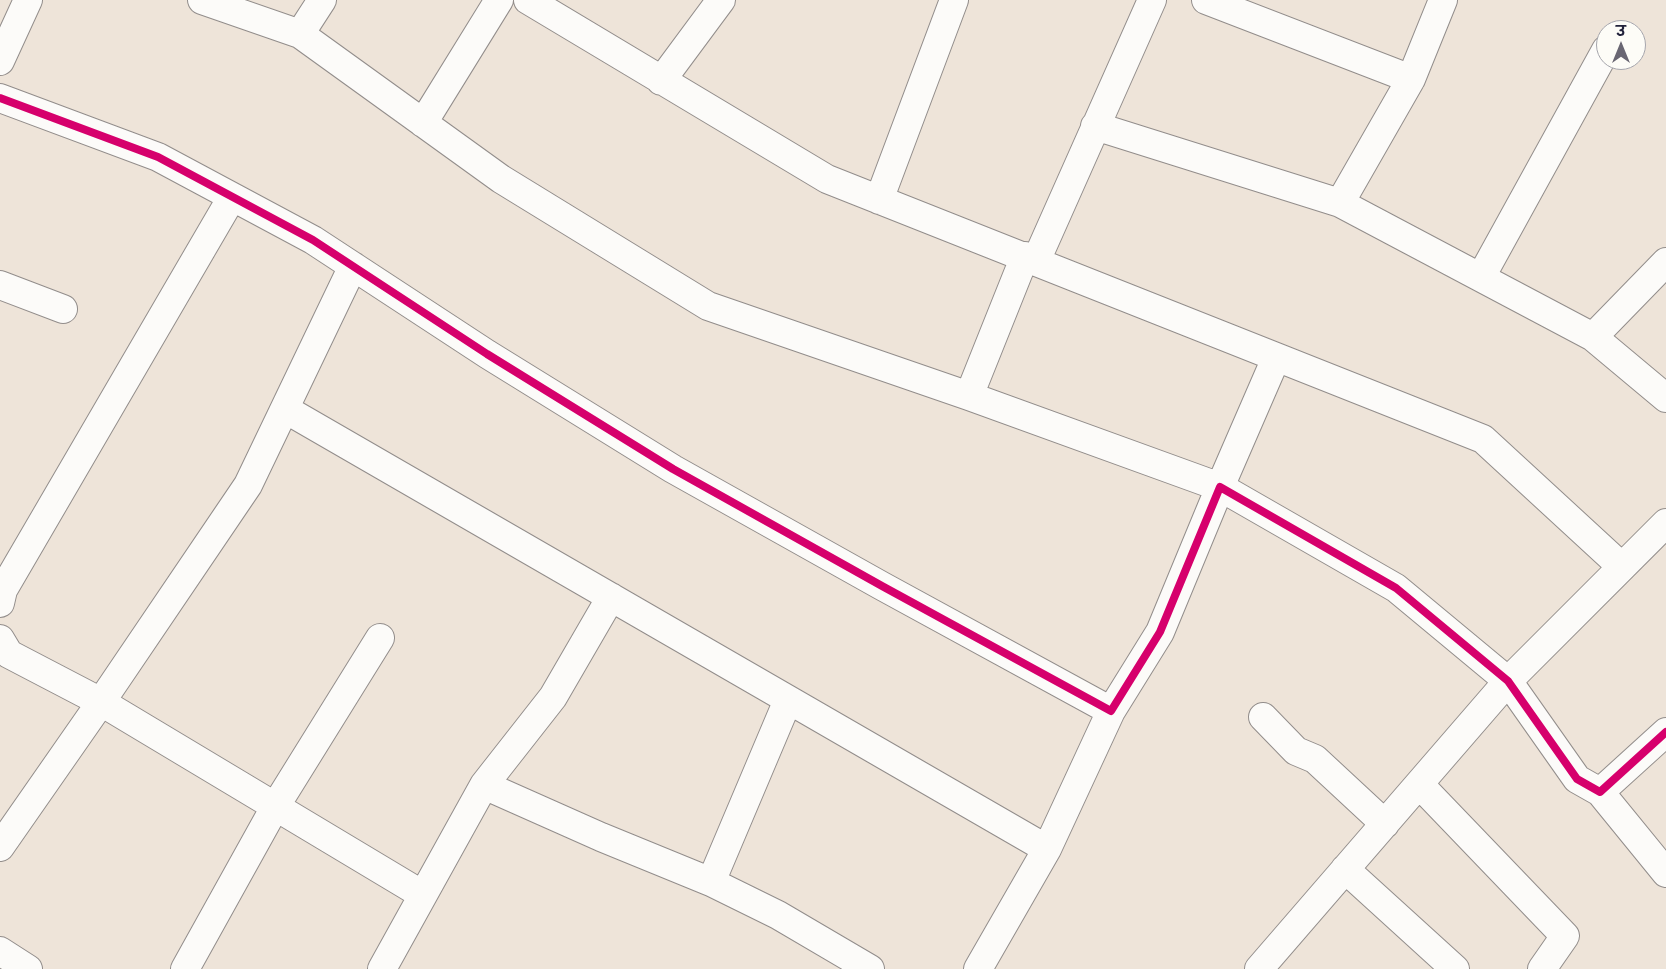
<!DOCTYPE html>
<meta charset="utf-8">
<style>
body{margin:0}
#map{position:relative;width:1666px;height:969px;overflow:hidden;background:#eee4d9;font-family:Mali,"Playpen Sans Deva",sans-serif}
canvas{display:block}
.north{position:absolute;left:1596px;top:20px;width:50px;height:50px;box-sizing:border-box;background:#fdfcf7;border:1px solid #a5a5ac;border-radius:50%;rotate:0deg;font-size:14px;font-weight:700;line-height:20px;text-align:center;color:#22223b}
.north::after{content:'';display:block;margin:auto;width:18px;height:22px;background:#696672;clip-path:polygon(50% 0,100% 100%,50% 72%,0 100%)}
</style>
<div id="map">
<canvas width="1666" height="969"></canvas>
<div class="north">उ</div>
</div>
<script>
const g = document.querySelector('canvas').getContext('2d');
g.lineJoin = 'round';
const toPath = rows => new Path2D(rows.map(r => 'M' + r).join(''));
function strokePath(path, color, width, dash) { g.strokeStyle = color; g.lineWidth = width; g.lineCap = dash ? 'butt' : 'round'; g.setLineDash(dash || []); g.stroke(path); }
const minor = toPath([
 [202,0,300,34,322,0],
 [528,0,827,179,1483,439,1622,567],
 [1206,0,1411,79],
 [300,34,501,179,708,306,969,396,1220,487,1276,358],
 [0,61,28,0],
 [661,81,721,0],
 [0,98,158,157,313,240,487,354,673,469,882,586,1111,711,1160,632,1220,487,1396,588,1508,681,1577,779,1600,792,1666,732],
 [423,123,499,0],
 [1095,126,1340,203,1593,337,1666,398],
 [879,200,954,0],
 [1340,203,1411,79,1443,0],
 [1036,261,1152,0],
 [1481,277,1606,50],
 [0,285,63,309],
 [1593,337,1666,262],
 [969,396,1025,256],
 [285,409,1047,849],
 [0,603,3,590,232,197],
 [0,639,9,654,101,702,423,895],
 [1263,717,1296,751,1315,759,1385,824],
 [1419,784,1565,936,1542,969],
 [484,785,601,837,711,882,778,915,870,969],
 [1600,792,1666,873],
 [0,847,101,702,248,485,353,266],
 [1345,869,1455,969],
 [711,882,788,700],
 [0,951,28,969],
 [185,969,275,807,380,638],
 [382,969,484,785,553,697,611,597],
 [978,969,1047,849,1111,711],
 [1259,969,1508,681,1666,523]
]);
strokePath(minor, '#928d8b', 30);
strokePath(minor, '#fcfbf9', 28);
strokePath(toPath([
 [0,98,158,157,313,240,487,354,673,469,882,586,1111,711,1160,632,1220,487,1396,588,1508,681,1577,779,1600,792,1666,732]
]), '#d6006c', 8);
</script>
